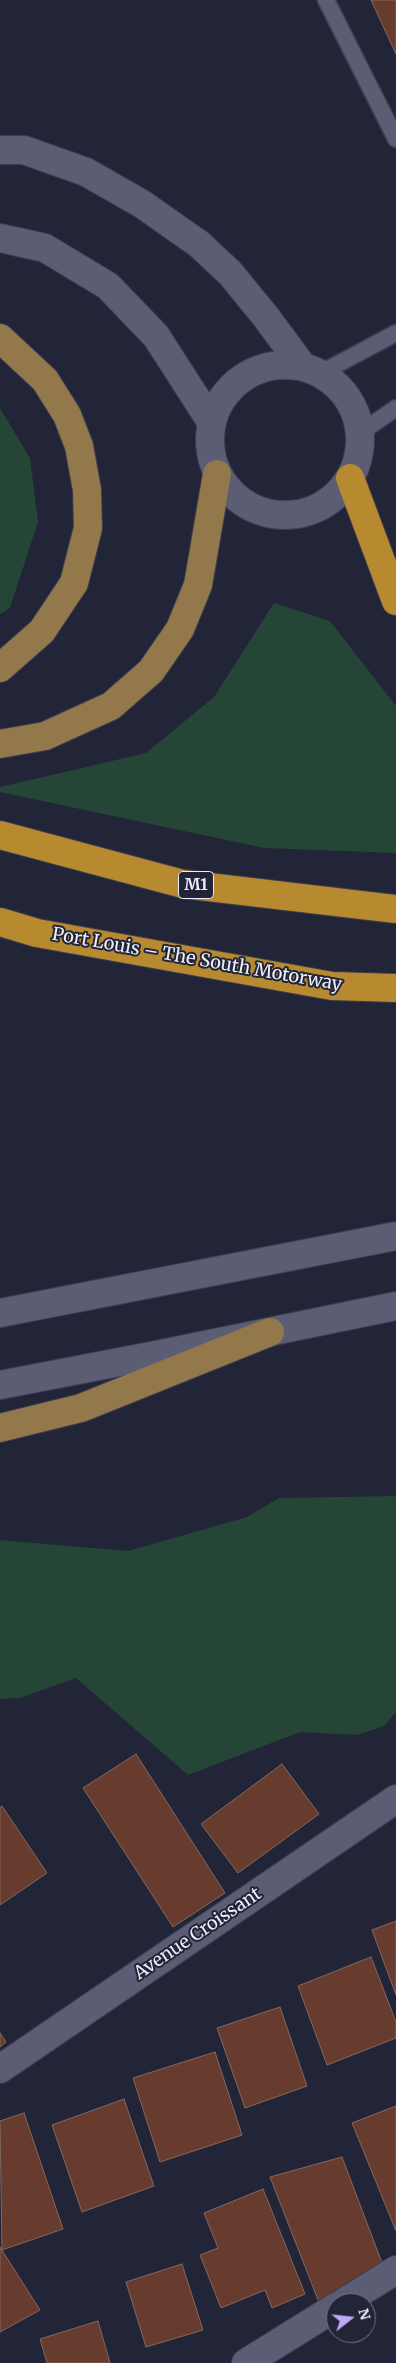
<!DOCTYPE html>
<meta charset="utf-8">
<style>
body{margin:0}
#map{position:relative;width:396px;height:2363px;overflow:hidden;background:#222437;font-family:Merriweather,serif}
canvas{display:block}
.north{position:absolute;left:326px;top:2293px;width:50px;height:50px;box-sizing:border-box;background:#222437;border:1px solid #737585;border-radius:50%;rotate:74deg;font-size:14px;font-weight:700;line-height:20px;text-align:center;color:#edeefb}
.north::after{content:'';display:block;margin:auto;width:18px;height:22px;background:#bda9f5;clip-path:polygon(50% 0,100% 100%,50% 72%,0 100%)}
</style>
<div id="map">
<canvas width="396" height="2363"></canvas>
<div class="north">N</div>
</div>
<script>
const g = document.querySelector('canvas').getContext('2d');
g.lineJoin = 'round';
function paint(path, color) { g.fillStyle = color; g.fill(path, 'evenodd'); }
const toPath = rows => new Path2D(rows.map(r => 'M' + r).join(''));
function strokePath(path, color, width, dash) { g.strokeStyle = color; g.lineWidth = width; g.lineCap = dash ? 'butt' : 'round'; g.setLineDash(dash || []); g.stroke(path); }
function drawText(font, color, halo, rows, align = 'center') {
  g.font = font + ' Merriweather,serif'; g.lineWidth = 4; g.setLineDash([]); g.textBaseline = 'middle'; g.strokeStyle = halo; g.fillStyle = color; for (const [text, x, y, turn = 0] of rows) {
    g.save(); g.translate(x, y); g.rotate((+turn || 0) * Math.PI / 180); g.textAlign = isNaN(turn) ? turn : align; if (halo) g.strokeText(text, 0, 0); g.fillText(text, 0, 0); g.restore();
  }
}
paint(toPath([
 [0,408,30,458,38,522,10,608,0,614],
 [274,603,330,621,396,706,396,853,264,848,0,792,0,787,146,753,214,697],
 [396,1496,396,1712,384,1726,357,1735,300,1732,188,1775,76,1678,20,1698,0,1699,0,1540,128,1551,247,1517,279,1498]
]), '#254536');
const building = toPath([
 [371,0,396,0,396,54,371,0],
 [136,1754,225,1893,173,1927,83,1788,136,1754],
 [282,1764,319,1814,238,1873,201,1824,282,1764],
 [2,1806,47,1873,0,1905,0,1808,2,1806],
 [396,1921,396,1995,372,1930,396,1921],
 [371,1957,396,2022,396,2038,327,2065,298,1986,371,1957],
 [280,2007,307,2086,245,2108,217,2028,280,2007],
 [0,2033,6,2042,0,2047,0,2033],
 [215,2052,242,2135,160,2162,133,2078,215,2052],
 [124,2099,154,2186,82,2212,52,2125,124,2099],
 [396,2106,396,2231,352,2123,396,2106],
 [24,2113,63,2229,2,2250,0,2121,24,2113],
 [342,2157,387,2276,324,2315,270,2177,342,2157],
 [263,2189,305,2294,272,2308,265,2290,221,2308,200,2255,218,2248,204,2213,263,2189],
 [0,2247,40,2310,0,2332,0,2247],
 [182,2264,203,2330,146,2347,126,2282,182,2264],
 [98,2321,110,2363,47,2363,40,2339,98,2321]
]);
paint(building, '#673b2d');
strokePath(building, '#836961', 1);
const lane = toPath([
 [326,0,396,139],
 [321,373,396,333],
 [360,433,396,408]
]);
const street = toPath([
 [0,2069,396,1799],
 [343,2303,396,2270],
 [246,2363,336,2307]
]);
const secondary = toPath([
 [0,150,24,150,86,172,142,204,199,244,230,273,266,317,303,367],
 [0,238,45,248,108,286,156,336,212,423],
 '210 440a75 75 0 1 1 150 0a75 75 0 1 1-150 0Z',
 [0,1313,396,1236],
 [0,1385,156,1355,396,1306]
]);
const primary = toPath([
 [0,338,45,380,67,415,79,446,87,490,88,528,74,583,42,631,0,668],
 [0,744,45,736,111,706,151,671,180,629,198,585,217,474],
 [0,1428,81,1408,270,1332]
]);
const highway = toPath([
 [350,478,396,601],
 [0,835,183,884,396,909],
 [0,922,37,933,332,986,396,988]
]);
strokePath(lane, '#3e3e4f', 19);
strokePath(street, '#3e3e4f', 30);
strokePath(secondary, '#3e3e4f', 30);
strokePath(primary, '#3e3e4f', 30);
strokePath(highway, '#3e3e4f', 30);
strokePath(lane, '#5a5d73', 16);
strokePath(street, '#5a5d73', 28);
strokePath(secondary, '#5a5d73', 28);
strokePath(primary, '#92784b', 28);
strokePath(highway, '#b78a30', 28);
for (const [x, y, w] of [
 [196,885,35]
]) { const box = new Path2D(); box.roundRect(x - w / 2, y - 13.5, w, 27, 4); g.fillStyle = '#222437'; g.fill(box); strokePath(box, '#edeefb', 1); }
drawText('bold 16px', '#edeefb', null, [
 ["M1",196,885]
]);
drawText('18px', '#edeefb', '#222437', [
 ["Port Louis – The South Motorway",197,960,10],
 ["Avenue Croissant",198,1934,-34]
]);
</script>
